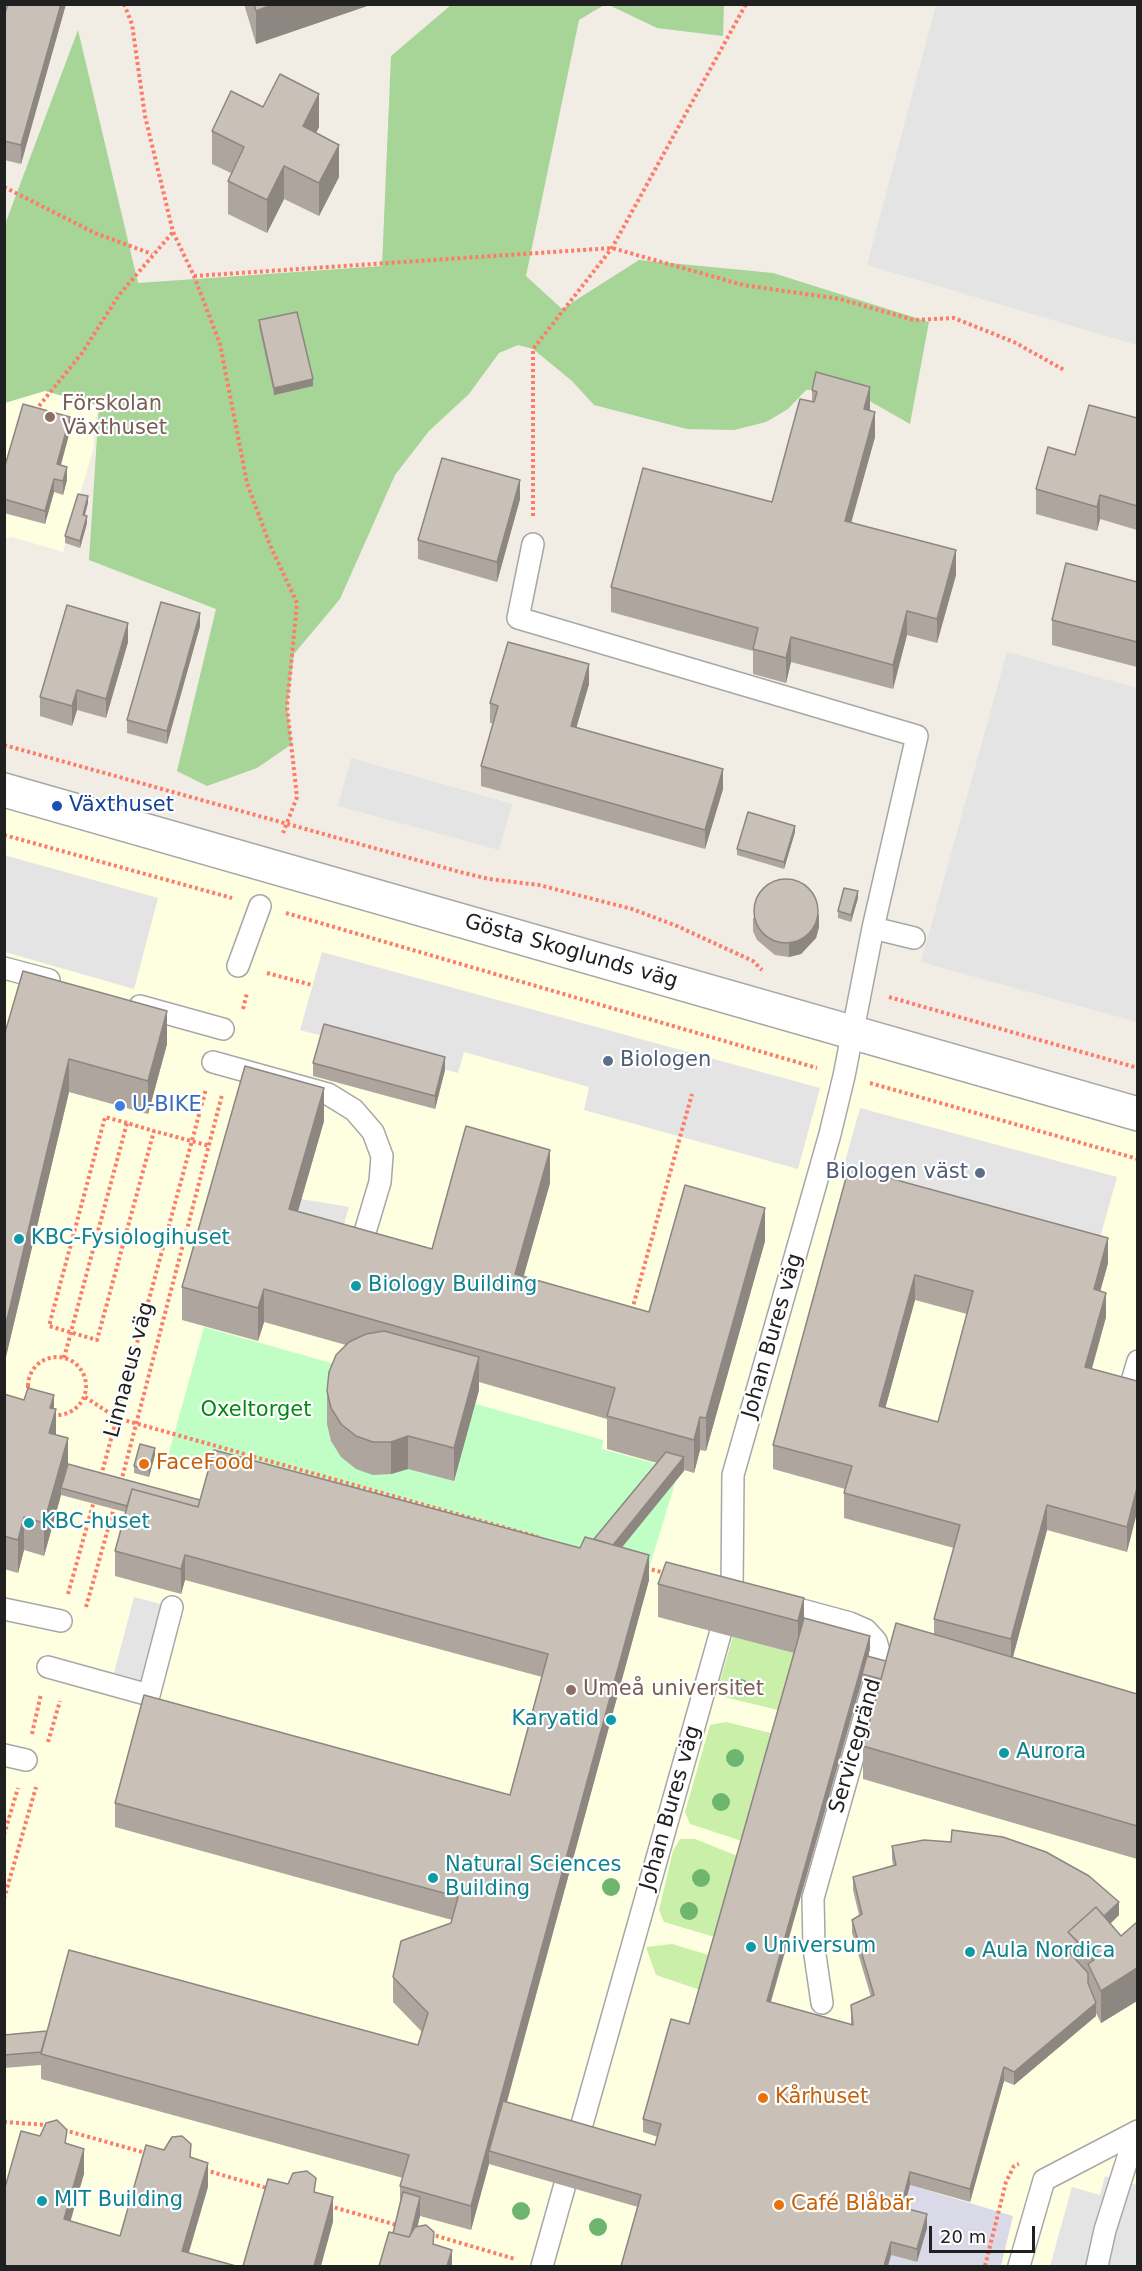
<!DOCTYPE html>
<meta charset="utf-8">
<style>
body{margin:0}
#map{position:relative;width:1142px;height:2271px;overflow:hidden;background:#f1ede5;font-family:"DejaVu Sans",sans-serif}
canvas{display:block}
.frame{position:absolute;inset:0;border:6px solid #202020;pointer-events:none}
.scale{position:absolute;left:929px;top:2226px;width:106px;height:27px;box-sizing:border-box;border:3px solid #202020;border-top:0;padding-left:8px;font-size:18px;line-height:21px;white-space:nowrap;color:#202020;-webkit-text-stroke:4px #fff;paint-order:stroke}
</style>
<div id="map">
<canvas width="1142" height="2271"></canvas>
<div class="frame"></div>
<div class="scale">20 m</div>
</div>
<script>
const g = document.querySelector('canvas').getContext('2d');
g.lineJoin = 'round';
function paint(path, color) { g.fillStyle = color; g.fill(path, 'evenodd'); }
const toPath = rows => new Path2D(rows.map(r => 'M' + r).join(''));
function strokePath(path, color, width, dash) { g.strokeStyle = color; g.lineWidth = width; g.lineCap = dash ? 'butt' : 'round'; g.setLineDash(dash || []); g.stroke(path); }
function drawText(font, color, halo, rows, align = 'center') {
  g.font = font + ' "DejaVu Sans",sans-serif'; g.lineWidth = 4.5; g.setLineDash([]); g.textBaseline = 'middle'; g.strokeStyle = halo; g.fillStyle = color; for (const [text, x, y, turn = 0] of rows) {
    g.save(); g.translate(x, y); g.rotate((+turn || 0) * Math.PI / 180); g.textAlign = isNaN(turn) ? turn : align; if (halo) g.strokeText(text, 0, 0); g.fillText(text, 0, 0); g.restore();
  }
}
paint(toPath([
 [4,298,45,391,99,406,93,429,94,447,63,552,12,537,5,539],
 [4,790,1137,1114,1137,2266,5,2266]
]), '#feffe0');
paint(toPath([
 [733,1636,798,1654,782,1711,716,1695],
 [726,1722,775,1734,745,1842,690,1824,685,1812,710,1725],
 [680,1839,695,1839,740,1857,718,1938,664,1922,659,1910,673,1851],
 [672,1944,712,1956,703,1991,656,1975,646,1947]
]), '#c9efa8');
paint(toPath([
 [451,5,604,5,579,20,526,276,562,309,639,260,773,273,929,322,910,424,866,399,832,389,806,390,788,409,766,422,734,430,687,429,594,405,572,381,533,349,518,345,499,353,469,394,429,431,395,475,340,599,294,654,287,707,292,744,257,768,207,786,177,771,216,609,89,560,99,406,45,391,5,403,4,227,78,30,138,283,382,266,391,56],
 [609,5,724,5,723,36,657,28]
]), '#a7d497');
paint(toPath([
 [204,1327,603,1440,602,1449,679,1470,647,1575,566,1566,168,1456]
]), '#c0fec6');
paint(toPath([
 [936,5,1137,5,1137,345,867,265],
 [1007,652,1137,688,1137,1022,921,962],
 [351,758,512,804,499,850,338,806],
 [4,855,158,898,134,989,5,952],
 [322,952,820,1088,798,1169,584,1110,589,1087,464,1052,458,1073,300,1030],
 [860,1108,1117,1177,1100,1238,843,1169],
 [301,1199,349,1207,335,1255,289,1242],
 [134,1597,172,1607,152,1683,114,1673],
 [1105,2176,1137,2185,1137,2266,1050,2266,1072,2187,1100,2195]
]), '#e4e4e4');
paint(toPath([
 [910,2185,1013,2216,1001,2266,888,2266,891,2255,917,2262,901,2220]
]), '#dad9e7');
const lane = toPath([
 [533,544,518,618,917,736,873,928],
 [238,966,260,906],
 [4,968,49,980],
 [140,1006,223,1029],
 [213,1062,328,1094,354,1110,373,1132,382,1156,380,1182,365,1232],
 [1128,1395,1138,1361],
 [776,1603,850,1623,866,1630,876,1641,881,1658,813,1898,814,1948,822,2003],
 [4,1609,61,1621],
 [48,1667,149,1695,172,1607],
 [4,1755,26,1760],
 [542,2266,732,1592,733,1475,830,1134,844,1076,873,928,914,938],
 [1019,2266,1044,2180,1138,2131],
 [1097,2266,1105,2230,1136,2132]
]);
const street = toPath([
 [4,790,1138,1114]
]);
strokePath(lane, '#a7a7a7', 24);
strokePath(street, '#a7a7a7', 36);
strokePath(toPath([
 [124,4,132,24,145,116,173,232,194,276,220,344,247,483,270,545,297,603,287,707,297,797,283,833],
 [4,187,95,233,152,254],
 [194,276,612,248,743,285,840,299,914,320,954,318,1014,342,1064,370],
 [39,406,82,353,119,295,173,232],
 [533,516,533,349,612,248,746,4],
 [4,745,460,872,489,879,539,885,632,909,677,926,753,961,762,970],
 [4,835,232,898],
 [286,913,817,1068],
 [267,973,312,985],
 [889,997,1138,1068],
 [243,1009,247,993],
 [870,1083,1138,1159],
 [127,1123,105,1117,49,1326,97,1340,154,1131,210,1146],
 [632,1310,692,1094],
 '28 1386a29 29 0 1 1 58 0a29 29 0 1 1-58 0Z',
 [64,1358,127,1123,154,1131],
 [85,1397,117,1418,538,1537],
 [101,1476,206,1089],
 [121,1482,222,1095],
 [646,1568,665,1573],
 [68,1594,94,1501],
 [86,1607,115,1504],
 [32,1734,41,1694],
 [48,1742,60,1701],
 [4,1835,18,1788],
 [4,1899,36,1787],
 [4,2122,48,2125],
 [64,2130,146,2153],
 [205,2170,270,2189],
 [329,2206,397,2225],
 [430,2234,515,2259],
 [985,2266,1006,2182,1014,2166,1019,2164]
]), '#ff7b68', 4, [3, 3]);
strokePath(lane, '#fff', 21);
strokePath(street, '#fff', 33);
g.fillStyle = '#6eb670';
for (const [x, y] of [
 [741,1688],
 [735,1758],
 [721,1802],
 [701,1878],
 [611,1887],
 [689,1911],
 [521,2211],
 [598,2227]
]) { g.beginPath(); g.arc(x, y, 9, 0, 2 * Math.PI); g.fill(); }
paint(toPath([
 [66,4,21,164,4,160,4,16],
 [244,4,373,4,256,44],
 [263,107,319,127,316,133,339,177,319,216,284,199,267,233,228,214,228,181,231,173,212,164,212,131],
 [259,320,313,386,274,395,259,327],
 [812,390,870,411,875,437,851,522,956,575,937,643,907,635,893,689,791,662,786,683,753,674,753,651,611,612,611,587,772,502,812,402],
 [1137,418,1137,530,1100,519,1097,531,1036,514,1036,489,1075,455],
 [70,431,61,465,67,480,63,495,54,492,45,524,4,513,4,469],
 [520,499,497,582,418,559,418,540],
 [88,503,85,515,87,523,80,548,65,543,65,536],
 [1137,582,1137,667,1052,645,1052,620],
 [200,626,167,744,127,733,127,720],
 [128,642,106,718,77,710,72,726,40,716,40,697],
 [589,684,576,728,723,789,705,849,481,786,481,766,493,723,490,723,490,703],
 [795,832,784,869,737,855,737,849],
 [858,898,851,922,838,918,838,911],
 [753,918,819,927,816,938,801,954,789,957,775,955,757,940,753,931],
 [4,1036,167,1044,148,1114,69,1092,4,1365],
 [313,1063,445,1070,435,1109,313,1076],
 [324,1121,298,1211,432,1249,550,1183,523,1277,649,1312,765,1241,706,1451,700,1450,694,1473,684,1470,622,1547,649,1580,507,2102,655,2145,658,2137,643,2132,643,2119,689,2024,794,1653,658,1617,658,1584,804,1618,870,1649,868,1657,886,1661,934,1634,934,1619,954,1548,844,1518,844,1493,845,1489,773,1469,773,1445,849,1167,1108,1263,1100,1291,1106,1317,1092,1369,1137,1381,1127,1552,1047,1530,1013,1657,1137,1694,1137,1859,863,1779,863,1746,879,1685,862,1680,771,2002,851,2024,851,2005,871,1997,852,1933,852,1920,859,1915,853,1890,853,1877,893,1865,892,1859,892,1846,1119,1915,1110,1924,1121,1936,1137,1922,1137,2001,1101,2023,1096,2013,1096,2016,1014,2085,1004,2081,970,2202,910,2185,904,2208,927,2228,917,2262,891,2255,888,2266,621,2266,638,2207,489,2164,471,2230,420,2216,417,2227,434,2245,452,2266,393,2233,400,2201,400,2186,403,2178,41,2079,41,2065,4,2068,4,2035,418,2045,422,2032,393,2002,393,1977,451,1923,452,1920,115,1827,115,1803,510,1795,542,1677,185,1580,181,1594,115,1576,115,1551,125,1512,61,1495,44,1556,24,1550,18,1573,4,1569,4,1394,54,1409,56,1435,68,1464,200,1500,580,1548,594,1539,657,1463,607,1449,607,1419,479,1382,479,1390,454,1481,408,1469,391,1474,373,1475,356,1469,341,1457,331,1441,327,1424,327,1391,346,1345,264,1322,258,1341,182,1320,182,1287],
 [915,1300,967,1314,938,1422,885,1408],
 [155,1455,149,1477,134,1473,134,1466]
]), '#ada59e');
paint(toPath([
 [61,4,66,4,21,164,21,145],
 [274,4,373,4,256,44,256,11],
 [319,94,319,127,303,159,303,126],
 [339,145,339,177,319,216,319,183],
 [284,166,284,199,267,233,267,200],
 [313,379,313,386,274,395,274,388],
 [870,387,870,412,864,409],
 [875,412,875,437,845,545,845,521],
 [70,417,70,431,57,478,57,464],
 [67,467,67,480,63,495,63,481],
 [54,479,54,492,45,524,45,511],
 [520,480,520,499,497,582,497,562],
 [1100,495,1100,519,1097,531,1097,507],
 [88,496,88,503,83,521,83,515],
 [87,516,87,523,80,548,80,541],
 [956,550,956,575,937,643,937,619],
 [907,611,907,635,893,689,893,665],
 [200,613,200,626,167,744,167,731],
 [128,623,128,642,106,718,106,699],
 [791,637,791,662,786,683,786,658],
 [589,664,589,684,571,746,571,726],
 [77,690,77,710,72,726,72,706],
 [723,769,723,789,705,849,705,830],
 [795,826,795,832,784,869,784,862],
 [858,891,858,898,851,922,851,915],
 [819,914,819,927,816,938,801,954,789,957,789,944],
 [167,1011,167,1044,148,1114,148,1081],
 [445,1057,445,1070,435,1109,435,1096],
 [69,1059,69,1092,4,1365,4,1332],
 [324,1088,324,1121,289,1242,289,1209],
 [550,1150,550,1183,515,1307,515,1274],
 [765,1208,765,1241,706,1451,706,1418],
 [1108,1238,1108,1263,1094,1314,1094,1289],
 [915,1275,915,1300,879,1431,879,1406],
 [264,1289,264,1322,258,1341,258,1308],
 [1106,1293,1106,1317,1085,1392,1085,1367],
 [479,1357,479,1390,454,1481,454,1448],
 [54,1395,54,1417,56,1409,56,1442,49,1466,50,1408],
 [700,1417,700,1450,694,1473,694,1440],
 [408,1436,408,1469,391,1474,391,1442],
 [68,1438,68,1471,61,1488,61,1495,44,1556,44,1523],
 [155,1448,155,1455,149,1477,149,1470],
 [684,1457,684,1471,606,1567,606,1553],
 [1137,1488,1137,1513,1127,1552,1127,1527],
 [1047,1505,1047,1530,1011,1664,1011,1639],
 [24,1517,24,1550,18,1573,18,1540],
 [185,1555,185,1580,181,1594,181,1569],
 [649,1555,649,1580,493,2152,489,2151,489,2164,471,2230,471,2206],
 [804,1598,804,1631,798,1654,798,1621],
 [870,1636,870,1649,863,1674,862,1674,862,1680,767,2014,767,2001],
 [1119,1902,1119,1915,1084,1949,1078,1942],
 [1137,1968,1137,2001,1101,2023,1101,1991],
 [1096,2003,1096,2016,1014,2085,1014,2072],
 [1004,2067,1004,2081,970,2202,970,2189],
 [84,2149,84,2174,64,2244,64,2219],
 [208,2163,208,2187,185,2266,182,2251],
 [910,2172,910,2185,901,2220,901,2207],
 [333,2197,333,2222,321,2266,314,2266],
 [420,2197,420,2216,409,2262,409,2243],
 [927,2214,927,2228,917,2262,917,2249],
 [891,2242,891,2255,888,2266,884,2266],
 [452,2250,452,2266,447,2266]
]), '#8d8681');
const building = toPath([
 [8,4,61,4,21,145,4,141,4,16,8,4],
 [254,4,274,4,256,11,254,4],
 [280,74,319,94,303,126,339,145,319,183,284,166,267,200,228,181,244,147,212,131,231,91,263,107,280,74],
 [297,312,313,379,274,388,259,320,297,312],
 [816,372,870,387,864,409,875,412,845,521,956,550,937,619,907,611,893,665,791,637,786,658,753,649,758,628,611,587,643,468,772,502,800,399,814,402,817,392,812,390,816,372],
 [23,404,70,417,57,464,67,467,63,481,54,479,45,511,4,499,4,469,23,404],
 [1089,405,1137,418,1137,506,1100,495,1097,507,1036,489,1048,447,1075,455,1089,405],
 [442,458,520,480,497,562,418,540,442,458],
 [78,494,88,496,83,515,87,516,80,541,65,536,78,494],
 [1066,563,1137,582,1137,642,1052,620,1066,563],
 [161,602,200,613,167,731,127,720,161,602],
 [67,605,128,623,106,699,77,690,72,706,40,697,67,605],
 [508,642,589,664,571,726,723,769,705,830,481,766,498,706,490,703,508,642],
 [748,812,795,826,784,862,737,849,748,812],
 '754 911a32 32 0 1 1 64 0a32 32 0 1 1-64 0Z',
 [844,888,858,891,851,915,838,911,844,888],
 [23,971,167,1011,148,1081,69,1059,4,1332,4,1036,23,971],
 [324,1024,445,1057,435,1096,313,1063,324,1024],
 [245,1066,324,1088,289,1209,432,1249,466,1126,550,1150,515,1274,649,1312,685,1185,765,1208,706,1418,700,1417,694,1440,607,1416,615,1388,264,1289,258,1308,182,1287,245,1066],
 [849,1167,1108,1238,1094,1289,1106,1293,1085,1367,1137,1381,1137,1488,1127,1527,1047,1505,1011,1639,934,1619,960,1525,844,1493,852,1466,773,1445,849,1167],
 [915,1275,973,1291,938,1422,879,1406,915,1275],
 [384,1331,479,1357,454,1448,408,1436,391,1442,373,1442,356,1436,341,1424,331,1408,327,1391,329,1372,336,1355,349,1342,366,1334,384,1331],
 [28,1388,54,1395,50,1408,56,1409,49,1433,68,1438,44,1523,24,1517,18,1540,4,1536,4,1394,24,1400,28,1388],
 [140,1444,155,1448,149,1470,134,1466,140,1444],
 [214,1450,580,1548,585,1537,649,1555,471,2206,400,2186,409,2155,41,2054,69,1950,418,2045,428,2013,393,1977,401,1941,451,1923,458,1897,115,1803,144,1695,510,1795,548,1654,185,1555,181,1569,115,1551,132,1489,198,1507,214,1450],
 [666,1452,684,1457,613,1545,594,1539,666,1452],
 [68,1464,200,1500,198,1507,132,1489,127,1506,61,1488,68,1464],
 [666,1562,804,1598,798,1621,658,1584,666,1562],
 [804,1618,870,1636,767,2001,853,2025,851,2005,874,1995,852,1920,862,1914,853,1877,896,1865,892,1846,924,1840,951,1842,952,1830,1003,1837,1046,1852,1089,1876,1119,1902,1104,1916,1096,1907,1068,1932,1078,1942,1068,1951,1088,1973,1088,1983,1096,2003,1014,2072,1004,2067,970,2189,910,2172,901,2207,927,2214,917,2249,891,2242,884,2266,621,2266,641,2195,489,2151,503,2101,655,2145,661,2124,643,2119,671,2019,689,2024,804,1618],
 [896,1623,1137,1694,1137,1826,863,1746,896,1623],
 [867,1656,886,1661,881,1679,862,1674,867,1656],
 [1096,1907,1121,1936,1137,1922,1137,1968,1101,1991,1088,1964,1094,1960,1068,1932,1096,1907],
 [47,2031,41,2052,4,2055,4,2035,47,2031],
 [57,2120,67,2130,65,2143,84,2149,64,2219,120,2236,146,2145,164,2150,172,2137,182,2136,191,2144,190,2157,208,2163,182,2251,236,2266,4,2266,4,2191,21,2131,40,2136,46,2123,57,2120],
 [307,2171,316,2178,314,2192,333,2197,314,2266,243,2266,268,2179,288,2184,293,2173,307,2171],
 [403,2192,420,2197,411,2233,409,2237,393,2233,403,2192],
 [426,2225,434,2232,433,2244,452,2250,447,2266,379,2266,389,2232,409,2237,415,2227,426,2225]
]);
paint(building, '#c9c0b8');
strokePath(building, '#8d8681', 1.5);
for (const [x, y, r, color] of [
 [50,417,6,"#8d6e63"],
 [57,806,6,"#1a4fb4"],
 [608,1061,6,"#5c6f8a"],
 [120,1106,6,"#3f7fe0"],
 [980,1173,6,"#5c6f8a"],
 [19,1239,6,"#0f9aa8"],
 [356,1286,6,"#0f9aa8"],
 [144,1464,6,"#e8710a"],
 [29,1523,6,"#0f9aa8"],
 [571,1690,6,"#8d6e63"],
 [611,1720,6,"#0f9aa8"],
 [1004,1753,6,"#0f9aa8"],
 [433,1878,6,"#0f9aa8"],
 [751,1947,6,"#0f9aa8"],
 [970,1952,6,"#0f9aa8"],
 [763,2098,6,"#e8710a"],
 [42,2201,6,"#0f9aa8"],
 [779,2205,6,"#e8710a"]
]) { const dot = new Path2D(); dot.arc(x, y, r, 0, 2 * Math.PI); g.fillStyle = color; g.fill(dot); strokePath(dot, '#fff', 2); }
drawText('21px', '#785e54', '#fff', [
 ["Förskolan",62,405],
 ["Växthuset",62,429],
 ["Umeå universitet",583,1690]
], 'left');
drawText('21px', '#164399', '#fff', [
 ["Växthuset",69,806]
], 'left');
drawText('21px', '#202020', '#fff', [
 ["Gösta Skoglunds väg",571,952,16],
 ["Johan Bures väg",773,1336,-74],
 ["Linnaeus väg",130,1370,-75],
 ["Servicegränd",856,1746,-74],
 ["Johan Bures väg",671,1808,-74]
]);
drawText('21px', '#4e5e75', '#fff', [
 ["Biologen",620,1061],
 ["Biologen väst",968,1173,"right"]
], 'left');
drawText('21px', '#366cbe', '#fff', [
 ["U-BIKE",132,1106]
], 'left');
drawText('21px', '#0d838f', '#fff', [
 ["KBC-Fysiologihuset",31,1239],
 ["Biology Building",368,1286],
 ["KBC-huset",41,1523],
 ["Karyatid",599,1720,"right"],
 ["Aurora",1016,1753],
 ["Natural Sciences",445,1866],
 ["Building",445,1890],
 ["Universum",763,1947],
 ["Aula Nordica",982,1952],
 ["MIT Building",54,2201]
], 'left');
drawText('21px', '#038911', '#fff', [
 ["Oxeltorget",256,1411]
]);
drawText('21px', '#c56008', '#fff', [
 ["FaceFood",156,1464],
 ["Kårhuset",775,2098],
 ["Café Blåbär",791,2205]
], 'left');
</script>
